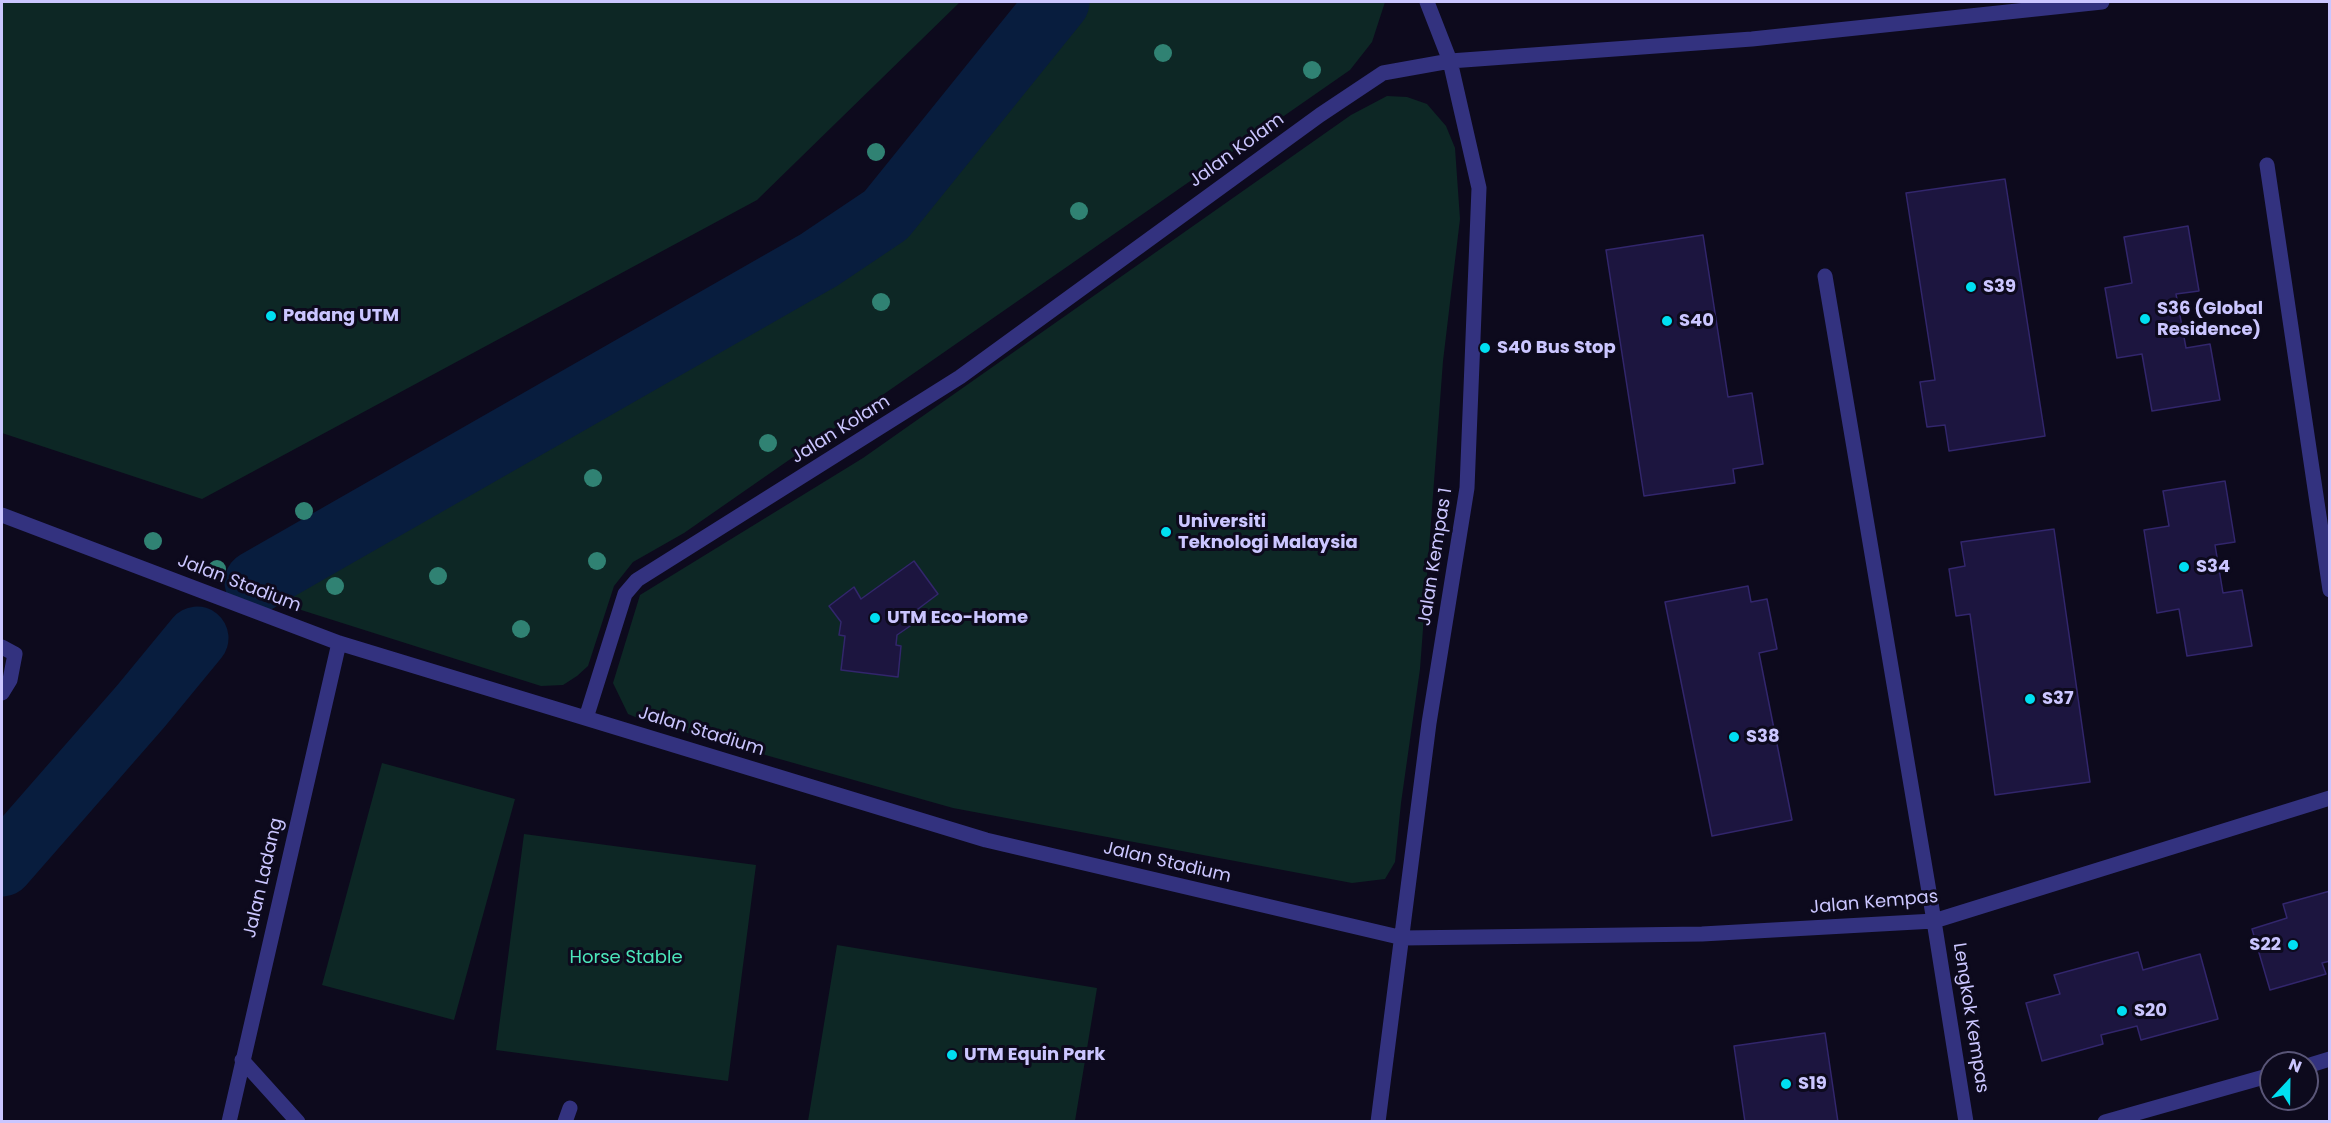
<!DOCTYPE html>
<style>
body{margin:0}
#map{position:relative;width:2331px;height:1123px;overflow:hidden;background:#0d0a1d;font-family:Poppins,sans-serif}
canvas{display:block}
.frame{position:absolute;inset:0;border:3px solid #cbc6ff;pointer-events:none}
.north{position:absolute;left:2259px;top:1051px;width:60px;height:60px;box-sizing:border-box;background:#0d0a1d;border:2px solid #595577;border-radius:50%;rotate:22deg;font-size:16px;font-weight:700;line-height:24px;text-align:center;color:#cbc6ff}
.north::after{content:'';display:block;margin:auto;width:21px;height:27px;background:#00dff1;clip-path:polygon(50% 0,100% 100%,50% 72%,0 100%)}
</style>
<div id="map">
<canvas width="2331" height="1123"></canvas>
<div class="frame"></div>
<div class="north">N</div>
</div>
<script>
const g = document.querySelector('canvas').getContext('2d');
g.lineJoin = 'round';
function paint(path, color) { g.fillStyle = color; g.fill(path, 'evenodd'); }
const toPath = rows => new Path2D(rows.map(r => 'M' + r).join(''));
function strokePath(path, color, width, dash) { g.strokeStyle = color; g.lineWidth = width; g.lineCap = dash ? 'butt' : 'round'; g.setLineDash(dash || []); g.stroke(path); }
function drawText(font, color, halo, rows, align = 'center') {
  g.font = font + ' Poppins,sans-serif'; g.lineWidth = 6; g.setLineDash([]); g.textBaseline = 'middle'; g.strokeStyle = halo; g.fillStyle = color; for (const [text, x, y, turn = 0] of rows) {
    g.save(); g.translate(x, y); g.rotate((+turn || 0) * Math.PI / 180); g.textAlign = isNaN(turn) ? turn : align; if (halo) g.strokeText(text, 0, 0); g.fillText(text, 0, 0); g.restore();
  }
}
paint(toPath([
 [2,2,960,2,757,200,202,499,2,433],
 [1077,2,1385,2,1372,42,1350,70,684,533,633,562,614,586,588,666,577,676,563,685,541,686,257,596,582,413,902,221],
 [1387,96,1407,97,1427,104,1446,126,1455,148,1460,219,1443,361,1420,669,1401,803,1395,862,1385,879,1352,883,953,808,645,721,628,714,613,683,640,595,863,458,1351,115],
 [382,763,515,799,454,1020,322,985],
 [524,834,756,865,728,1081,496,1050],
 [837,945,1097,988,1075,1121,808,1121]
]), '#0d2725');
strokePath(toPath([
 [256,582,819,260,886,215,1058,2],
 [2,865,141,706,197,638]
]), '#081d3e', 63);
const building = toPath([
 [2005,179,2045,436,1949,451,1945,425,1927,427,1920,382,1935,380,1906,193,2005,179],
 [2188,226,2199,291,2176,294,2186,348,2210,344,2220,400,2152,411,2142,354,2117,358,2105,288,2132,283,2124,237,2188,226],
 [1703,235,1728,397,1752,393,1763,464,1733,469,1735,483,1644,496,1606,250,1703,235],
 [2225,481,2235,542,2215,545,2223,593,2242,590,2252,646,2187,656,2179,609,2157,613,2144,530,2169,526,2163,491,2225,481],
 [2054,529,2090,782,1995,795,1970,614,1956,616,1949,569,1965,566,1961,542,2054,529],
 [914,561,938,594,910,615,916,622,897,635,896,645,901,646,898,677,841,670,845,636,839,635,841,622,829,606,854,587,861,599,914,561],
 [1748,586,1751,602,1767,599,1777,649,1759,653,1792,820,1712,836,1665,602,1748,586],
 [2330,891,2330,961,2322,963,2326,974,2270,990,2252,929,2287,918,2283,904,2330,891],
 [2138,952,2143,970,2200,954,2218,1019,2141,1040,2137,1026,2101,1035,2103,1044,2042,1061,2026,1003,2060,994,2054,975,2138,952],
 [1825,1033,1838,1122,1745,1122,1734,1046,1825,1033]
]);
paint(building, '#1c153f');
strokePath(building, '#32266c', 1.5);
strokePath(toPath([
 [2267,165,2330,590],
 [1825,276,1934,921,1966,1122],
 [2,515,339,643,986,840,1403,938,1702,934,1934,921,2330,798],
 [2,647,15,654,10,680,2,693],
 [586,718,625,594,637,580,960,377,1320,115,1383,73,1450,61,1752,39,2102,2],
 [242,1060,298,1122],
 [2307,1066,2330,1059],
 [229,1122,339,643],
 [565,1122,570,1108],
 [1378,1122,1429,723,1467,488,1479,188,1450,61,1427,2],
 [2105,1122,2271,1075]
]), '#33327f', 15);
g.fillStyle = '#308273';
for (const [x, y] of [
 [1163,53],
 [1312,70],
 [876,152],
 [1079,211],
 [881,302],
 [768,443],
 [593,478],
 [304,511],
 [153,541],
 [597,561],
 [217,569],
 [438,576],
 [335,586],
 [521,629]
]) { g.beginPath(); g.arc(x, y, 9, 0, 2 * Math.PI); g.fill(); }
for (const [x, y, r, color] of [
 [1971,287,6,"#00dff1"],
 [271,316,6,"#00dff1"],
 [2145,319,6,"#00dff1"],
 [1667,321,6,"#00dff1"],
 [1485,348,6,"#00dff1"],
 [1166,532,6,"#00dff1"],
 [2184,567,6,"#00dff1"],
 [875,618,6,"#00dff1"],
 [2030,699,6,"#00dff1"],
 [1734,737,6,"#00dff1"],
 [2293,945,6,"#00dff1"],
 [2122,1011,6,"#00dff1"],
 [952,1055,6,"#00dff1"],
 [1786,1084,6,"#00dff1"]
]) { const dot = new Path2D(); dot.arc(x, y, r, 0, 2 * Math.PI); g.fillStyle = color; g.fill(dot); strokePath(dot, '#0d0a1d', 2); }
drawText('18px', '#cbc6ff', '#0d0a1d', [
 ["Jalan Kolam",1237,151,-36],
 ["Jalan Kolam",841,430,-32],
 ["Jalan Kempas 1",1436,557,-81],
 ["Jalan Stadium",239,584,21],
 ["Jalan Stadium",701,732,17],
 ["Jalan Stadium",1167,863,13],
 ["Jalan Ladang",264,878,-77],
 ["Jalan Kempas",1874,903,-5],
 ["Lengkok Kempas",1970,1018,81]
]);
drawText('bold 18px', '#cbc6ff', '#0d0a1d', [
 ["S39",1983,287],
 ["S36 (Global",2157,309],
 ["Residence)",2157,330],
 ["Padang UTM",283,316],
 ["S40",1679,321],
 ["S40 Bus Stop",1497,348],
 ["Universiti",1178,522],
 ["Teknologi Malaysia",1178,543],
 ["S34",2196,567],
 ["UTM Eco-Home",887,618],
 ["S37",2042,699],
 ["S38",1746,737],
 ["S22",2281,945,"right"],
 ["S20",2134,1011],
 ["UTM Equin Park",964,1055],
 ["S19",1798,1084]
], 'left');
drawText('18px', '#4ce5ba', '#0d0a1d', [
 ["Horse Stable",626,958]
]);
</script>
